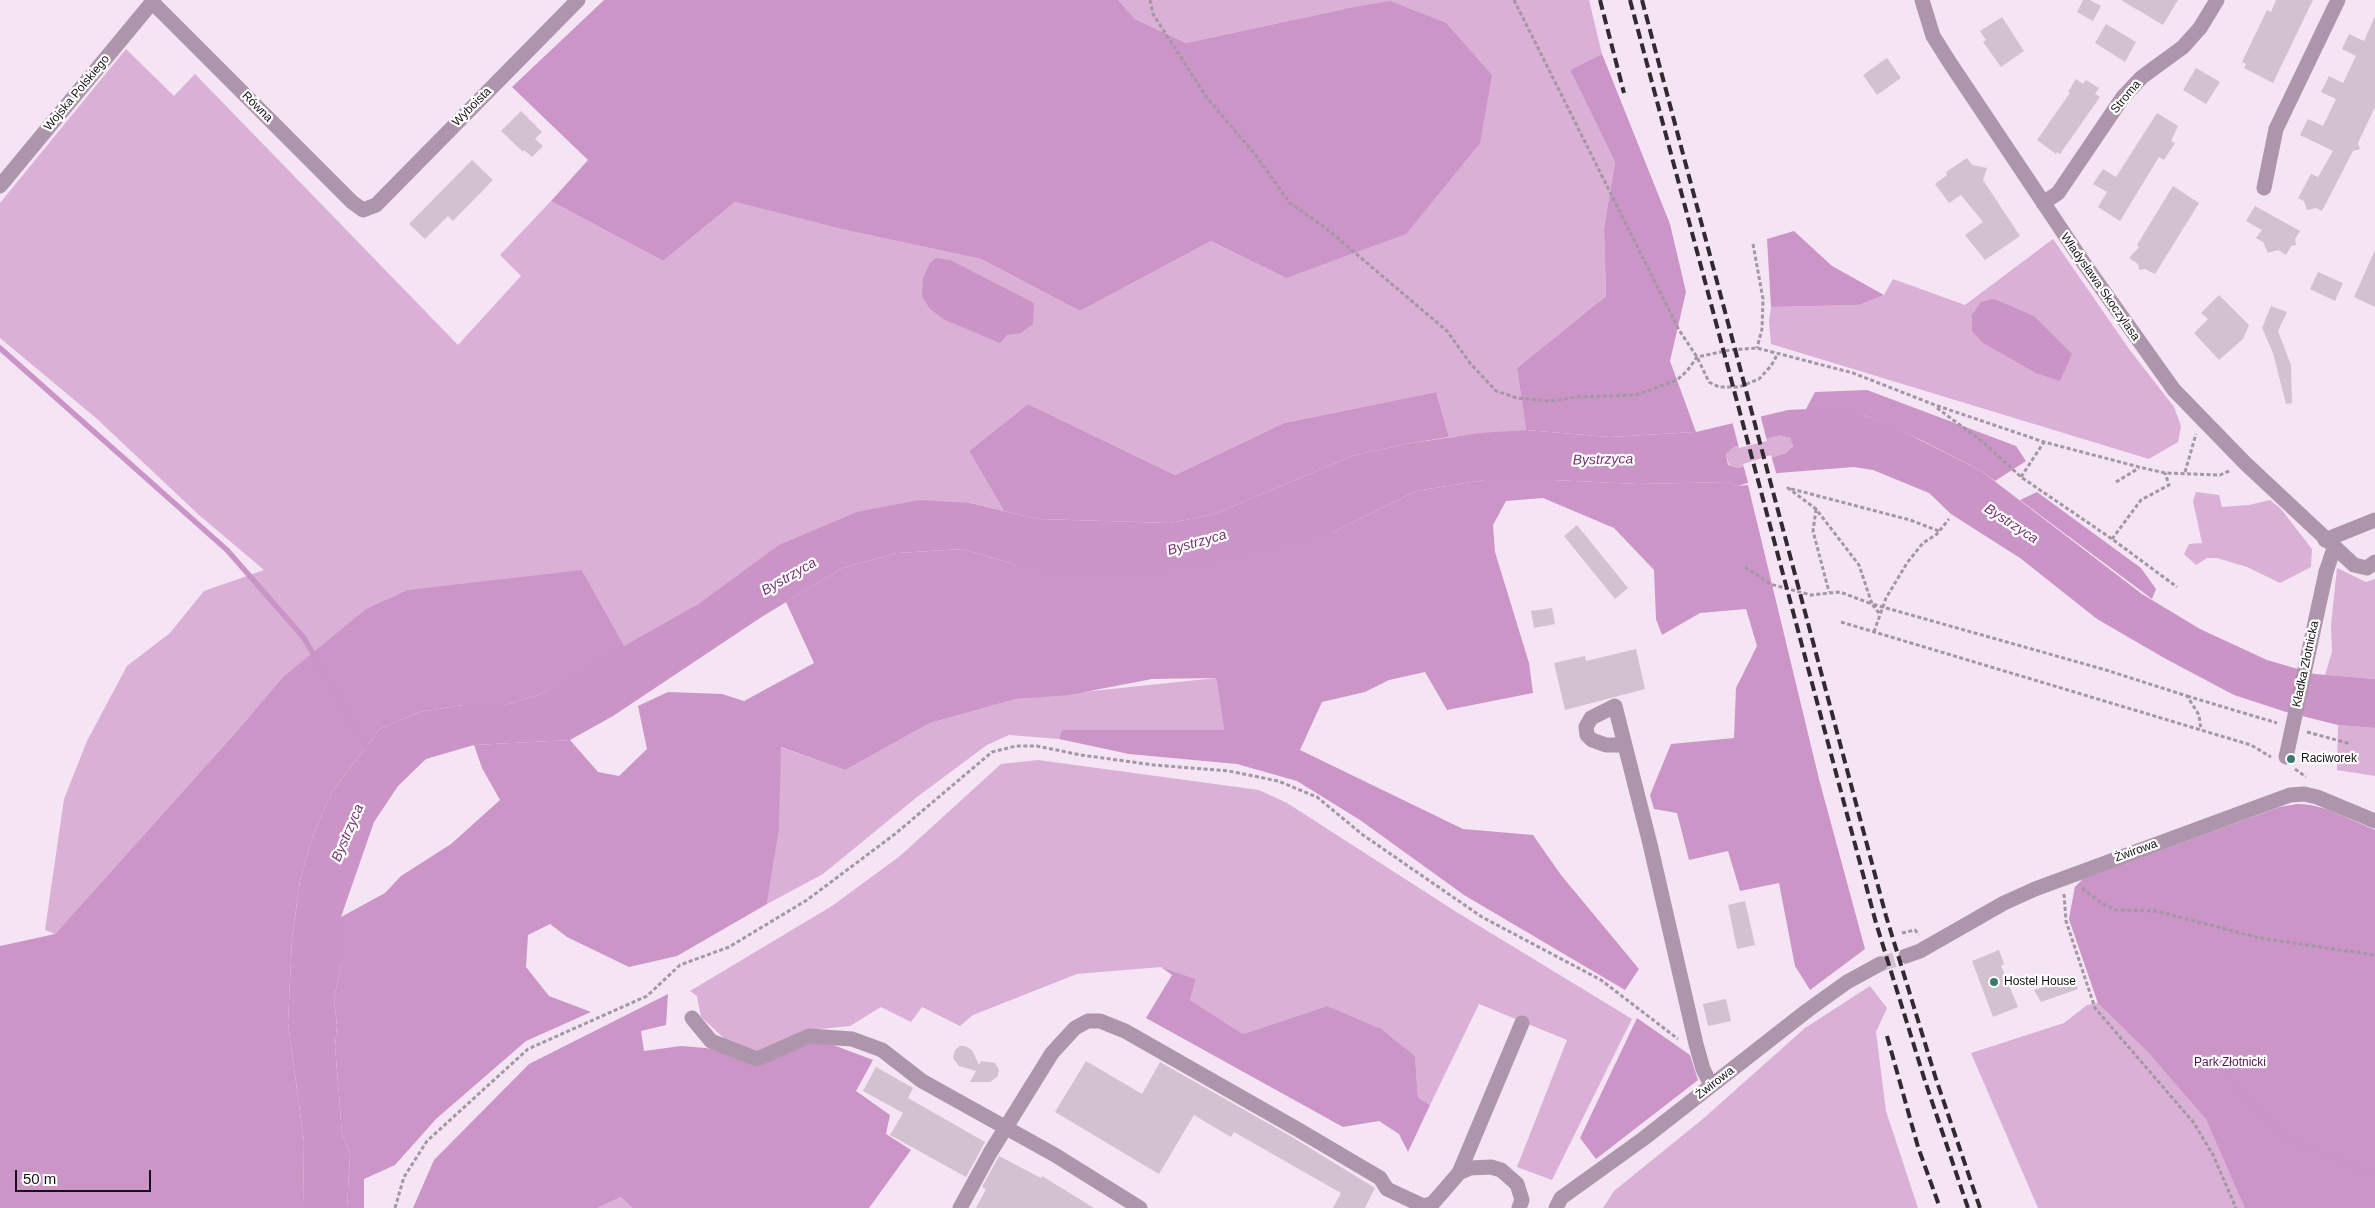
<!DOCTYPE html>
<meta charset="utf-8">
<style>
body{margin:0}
#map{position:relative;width:2375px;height:1208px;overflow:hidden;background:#f5e4f4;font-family:Arial,sans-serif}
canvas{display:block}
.scale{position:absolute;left:15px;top:1170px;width:136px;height:22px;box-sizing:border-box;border:2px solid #161116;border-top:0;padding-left:6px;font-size:15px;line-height:18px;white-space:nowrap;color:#161116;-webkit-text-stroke:4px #fff;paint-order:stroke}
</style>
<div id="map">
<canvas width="2375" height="1208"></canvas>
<div class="scale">50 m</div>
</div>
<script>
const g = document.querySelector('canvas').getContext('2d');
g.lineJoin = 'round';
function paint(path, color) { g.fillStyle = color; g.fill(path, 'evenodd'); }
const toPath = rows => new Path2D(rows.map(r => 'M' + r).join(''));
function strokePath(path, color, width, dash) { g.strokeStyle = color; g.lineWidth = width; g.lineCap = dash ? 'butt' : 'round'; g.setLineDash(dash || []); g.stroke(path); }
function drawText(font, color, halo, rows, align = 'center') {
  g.font = font + ' Arial,sans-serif'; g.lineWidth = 4.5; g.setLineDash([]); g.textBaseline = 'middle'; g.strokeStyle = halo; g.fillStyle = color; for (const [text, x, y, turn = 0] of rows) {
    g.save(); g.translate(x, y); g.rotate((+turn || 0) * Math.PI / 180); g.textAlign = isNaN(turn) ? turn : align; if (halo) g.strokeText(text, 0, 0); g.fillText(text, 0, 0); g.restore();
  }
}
paint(toPath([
 [1118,0,1589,0,1602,54,1570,70,1615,162,1604,228,1606,296,1517,368,1526,430,1449,437,1436,392,1284,423,1175,475,1028,404,969,451,1004,511,970,503,700,603,625,647,582,570,282,678,237,731,55,934,45,930,64,799,87,741,127,666,170,633,204,591,264,570,199,515,96,418,0,338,0,203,126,49,174,96,195,74,458,345,521,276,500,255,551,201,663,261,735,202,841,229,981,259,1080,311,1211,241,1286,278,1344,9,1186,43,1135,19],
 [2053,239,2129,349,2174,407,2181,426,2178,442,2149,459,1771,344,1769,321,1771,307,1859,305,1884,295,1893,279,1965,305],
 [1780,434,1790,438,1793,446,1786,453,1739,468,1729,465,1726,454,1734,447],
 [2196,492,2219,495,2222,507,2249,505,2270,500,2281,509,2312,549,2311,567,2280,583,2247,567,2217,558,2207,558,2196,565,2184,554,2189,544,2202,543,2193,501],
 [2337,568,2366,582,2375,579,2375,679,2325,675,2332,652,2331,625],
 [1216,678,1224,730,1063,730,1059,739,1009,735,987,745,917,797,823,874,767,904,779,830,780,747,845,770,930,723,1016,699],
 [2338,725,2375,728,2375,776,2337,770],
 [1038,760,1259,790,1287,803,1458,913,1632,1019,1552,1180,1517,1167,1567,1040,1479,1004,1430,1105,1418,1099,1415,1056,1327,1006,1243,1034,1190,1000,1196,979,1161,967,1077,974,973,1015,960,1026,922,1007,911,1022,881,1007,850,1026,810,1030,757,1054,725,1039,701,1017,697,996,690,991,832,906,900,856,1001,764],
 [2298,804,2310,805,2326,809,2375,830,2375,1208,2038,1208,1971,1053,2064,1023,2087,1005,2098,1003,2069,919,2075,887,2083,879,2280,807],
 [1870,986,1887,1008,1876,1032,1886,1111,1918,1208,1603,1208,1614,1191,1704,1118,1805,1028],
 [621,1197,632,1208,597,1208]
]), '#dab0d6');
paint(toPath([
 [604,0,1118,0,1135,19,1186,43,1344,9,1390,1,1446,23,1492,75,1480,143,1406,234,1286,278,1211,241,1080,311,981,259,841,229,735,202,663,261,551,201,588,160,512,87],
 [1602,54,1670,224,1686,292,1670,361,1696,432,1609,437,1526,430,1517,368,1606,296,1604,228,1615,162,1570,70],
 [1794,231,1832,266,1884,295,1859,305,1771,307,1767,239],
 [1867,390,2016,446,2026,461,1995,481,1980,470,1921,440,1864,415,1806,409,1815,392],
 [1436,392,1449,437,1405,444,1352,456,1215,514,1170,523,1038,519,1004,511,969,451,1028,404,1175,475,1284,423],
 [1484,480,1553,480,1638,484,1727,482,1738,486,1748,485,1819,779,1865,949,1810,990,1795,966,1779,883,1740,891,1728,851,1689,860,1677,813,1654,809,1650,795,1671,744,1734,738,1736,688,1757,646,1746,609,1700,613,1662,635,1656,619,1654,570,1614,528,1543,498,1506,501,1493,525,1495,552,1529,663,1533,693,1447,710,1425,672,1389,680,1365,692,1322,702,1300,750,1463,829,1533,835,1561,875,1639,969,1625,990,1464,895,1360,820,1297,781,1237,764,1129,754,1059,739,1062,730,1224,730,1216,678,1152,679,1069,695,1016,699,930,723,845,770,781,747,779,830,767,904,677,956,629,967,567,937,550,924,528,935,526,967,549,996,591,1012,526,1041,436,1119,395,1165,364,1179,364,1208,347,1208,350,1155,342,1133,335,1046,337,1026,334,999,341,965,341,917,385,893,401,876,451,844,500,800,482,768,474,745,570,740,598,772,619,776,647,749,638,706,668,692,722,694,744,701,814,663,786,602,842,568,897,553,962,549,1017,565,1333,532,1416,491],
 [2037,492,2141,568,2156,589,2152,599,2020,500],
 [582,570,625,647,538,695,505,705,463,705,420,712,380,729,333,790,313,835,300,880,292,939,288,1023,304,1142,303,1208,0,1208,0,946,55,934,237,731,282,678,366,609,408,590],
 [2298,804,2310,805,2326,809,2375,830,2375,1208,2245,1208,2206,1119,2149,1053,2098,1003,2069,919,2075,887,2083,879,2280,807],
 [1161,967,1196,979,1190,1000,1243,1034,1327,1006,1381,1029,1415,1056,1418,1098,1430,1105,1408,1152,1399,1134,1379,1121,1343,1127,1146,1018,1172,975],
 [668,994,666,1025,641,1031,644,1051,681,1046,706,1048,720,1051,755,1065,814,1041,828,1043,873,1060,856,1091,890,1115,886,1134,911,1150,869,1208,632,1208,621,1197,597,1208,413,1208,434,1160,529,1064],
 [1637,1018,1690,1055,1698,1080,1596,1159,1580,1138]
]), '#cc95c8');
paint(toPath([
 [936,258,950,260,1034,303,1033,324,1021,333,1007,335,1000,343,945,320,930,309,922,296,923,278,930,263],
 [1994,299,2034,316,2072,354,2060,381,2036,373,1983,343,1972,331,1972,315,1981,302],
 [1829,408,1864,415,1900,430,1980,470,2142,594,2200,629,2267,660,2315,674,2375,679,2375,728,2338,725,2286,712,2234,695,2166,659,2097,619,2020,558,1951,514,1929,493,1873,470,1854,467,1778,473,1738,486,1727,482,1638,484,1553,480,1484,480,1416,491,1333,532,1232,559,1148,573,1077,577,1017,565,962,549,897,553,842,568,760,618,613,716,570,740,474,745,426,759,398,786,374,822,341,917,341,965,334,999,337,1026,335,1046,342,1133,350,1155,347,1208,303,1208,304,1142,288,1023,292,939,300,880,313,835,333,790,380,729,420,712,463,705,505,705,538,695,700,603,779,545,857,512,919,500,970,503,1038,519,1170,523,1215,514,1352,456,1405,444,1480,433,1526,430,1609,437,1696,432,1788,410],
 [1780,435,1790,438,1793,446,1786,453,1739,468,1728,465,1726,454,1734,447]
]), '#cb94c6');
paint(toPath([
 [1760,414,1767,441,1739,448,1732,421],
 [1771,455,1777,476,1749,486,1743,464]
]), '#f5e4f4');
strokePath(toPath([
 [0,348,227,550,304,638,368,751],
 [2219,1064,2250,1105,2279,1134,2367,1172,2375,1172]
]), '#cb94c6', 5.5);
paint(toPath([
 [2083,0,2090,0,2101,6,2093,21,2077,12],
 [2121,0,2178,0,2163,25],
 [2276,0,2313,0,2273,83,2244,68,2246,64,2242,62,2267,10,2271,12],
 [2375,16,2375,107,2358,143,2360,149,2353,151,2322,211,2316,208,2307,210,2304,201,2298,198,2311,174,2318,177,2333,151,2300,135,2308,119,2323,126,2336,99,2321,92,2329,76,2343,83,2356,56,2342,49,2349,34,2364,41],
 [2002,17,2024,51,2001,67,1983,42,1986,40,1980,31],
 [2106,24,2136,42,2125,62,2095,43],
 [1887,58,1901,78,1877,95,1863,75],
 [2196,68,2220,82,2206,104,2183,90],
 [2076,79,2083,84,2086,80,2099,88,2095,94,2100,97,2060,154,2057,152,2056,154,2037,140,2070,93,2068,92],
 [521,111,542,132,535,139,543,146,532,157,524,150,523,152,501,131],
 [2157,113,2178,126,2171,141,2175,143,2164,160,2159,157,2120,221,2098,207,2107,192,2093,184,2103,169,2116,177],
 [1967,158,1972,165,1987,168,1983,180,2020,236,1985,260,1965,235,1983,222,1961,195,1949,203,1935,184,1947,175,1946,172],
 [472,160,493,180,453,221,448,216,425,239,409,224],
 [2173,186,2199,203,2155,274,2145,269,2139,270,2138,264,2129,258,2139,247,2137,245],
 [2255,206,2300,231,2295,239,2296,245,2291,246,2286,255,2278,250,2268,253,2263,242,2256,238,2262,230,2246,221],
 [2375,250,2375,307,2354,297],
 [2318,272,2343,283,2335,301,2310,289],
 [2219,295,2249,325,2243,339,2219,360,2194,333,2208,319,2201,313],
 [2271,306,2287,312,2278,331,2291,365,2292,403,2286,404,2273,353,2262,328],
 [1577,525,1628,588,1615,599,1564,536],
 [1552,608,1555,624,1534,628,1531,611],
 [1636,649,1645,689,1565,710,1554,663,1585,656,1586,661],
 [1745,901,1755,945,1737,949,1728,905],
 [1999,950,2004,964,2001,966,2018,1007,1993,1017,1972,961],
 [2072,976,2078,989,2041,1002,2034,990],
 [1726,999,1731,1021,1708,1026,1703,1004],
 [960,1046,965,1046,972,1050,979,1065,981,1061,995,1063,999,1070,997,1077,990,1082,970,1082,976,1071,959,1066,953,1058,955,1050],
 [1086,1061,1142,1094,1160,1062,1292,1137,1375,1188,1365,1208,1333,1208,1341,1193,1234,1132,1231,1137,1194,1115,1159,1174,1055,1112],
 [876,1067,913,1088,908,1098,985,1142,966,1177,890,1135,903,1113,863,1091],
 [999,1156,1041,1178,1042,1176,1094,1208,976,1208,986,1189,982,1187]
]), '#d2c2d0');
strokePath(toPath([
 [1880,964,1906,956]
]), '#d4c4d3', 15, [15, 8]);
strokePath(toPath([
 [1150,0,1153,14,1207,98,1254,153,1290,203,1327,229,1447,331,1470,363,1496,391,1517,398,1551,401,1577,397,1636,395,1677,380,1687,371,1697,357,1730,350,1757,348,1853,373,1935,405,2044,442,2139,467,2165,473,2220,475,2231,470],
 [1514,0,1679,330,1697,357,1709,382,1719,387,1739,387,1759,379,1771,366,1777,355],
 [1753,244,1763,299,1762,329,1757,348],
 [1937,408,1983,442,2021,477,2112,539,2177,587],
 [2185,472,2196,434],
 [2021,477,2044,442],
 [2116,482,2139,468],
 [1816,509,1813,531,1829,592],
 [2112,539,2141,500,2169,485,2165,473],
 [1745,567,1770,584,1811,595,1840,592,1872,604,1859,565,1816,509,1788,488,1910,520,1939,531],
 [1879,613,1872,604,2106,670,2187,696,2199,715,2201,730],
 [1841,622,2251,745,2271,757],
 [1874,632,1886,598,1907,563,1923,543,1937,534,1949,519],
 [2187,696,2277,723],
 [2307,732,2351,744],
 [2295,769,2306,777],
 [2082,888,2101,903,2116,910,2156,911,2260,938,2375,955],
 [2064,894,2066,921,2095,1008,2194,1123,2213,1155,2236,1208],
 [1902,933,1915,930,1919,935],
 [395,1208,404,1177,427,1141,528,1049,647,996,680,965,729,947,807,900,895,834,992,752,1016,746,1037,746,1081,755,1154,765,1229,771,1278,781,1317,797,1363,835,1482,917,1601,980,1678,1039]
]), '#a397a3', 3, [4, 2.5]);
strokePath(toPath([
 [1922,0,1933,36,1950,63,2083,262,2174,390,2245,463,2354,565,2367,568,2375,562],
 [152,2,352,202,363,210,376,205,578,0],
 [0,186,154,0],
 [2264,188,2276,129,2338,0],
 [2043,203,2058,193,2123,97,2142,77,2183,47,2200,28,2217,0],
 [2325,540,2375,520],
 [2326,572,2334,548],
 [1624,745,1606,745,1592,740,1587,735,1586,727,1591,718,1615,706,1650,844,1696,1044,1703,1069,1711,1085],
 [1906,956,1920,951,2004,903,2035,889,2290,795,2304,794,2317,797,2375,821],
 [692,1018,711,1041,757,1059,809,1036,852,1039,882,1050,922,1081,1055,1155,1140,1208],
 [1459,1173,1522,1023],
 [960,1208,990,1153,1052,1053,1075,1028,1088,1021,1100,1021,1125,1031,1297,1129,1380,1178,1387,1189,1419,1204,1424,1206,1433,1203,1459,1173,1470,1168,1491,1167,1501,1170,1517,1184,1522,1200,1519,1208],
 [1556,1208,1561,1198,1643,1139,1808,1010,1847,982,1880,964]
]), '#ad95ab', 15);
strokePath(toPath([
 [1600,0,1624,93],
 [1630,0,1876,923,1925,1081,1968,1208],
 [1642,0,1886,916,1936,1079,1980,1208],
 [1887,1036,1918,1147,1940,1208]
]), '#312a30', 4, [10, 5]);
strokePath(toPath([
 [2286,757,2326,572]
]), '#ad95ab', 15);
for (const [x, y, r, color] of [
 [2291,759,5,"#387c6f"],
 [1994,982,5,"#387c6f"]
]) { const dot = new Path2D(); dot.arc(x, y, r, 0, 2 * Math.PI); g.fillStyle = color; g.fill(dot); strokePath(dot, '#fff', 2); }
drawText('12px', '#161116', '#fff', [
 ["Wojska Polskiego",77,93,-50],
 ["Stroma",2126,97,-50],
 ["Równa",257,107,45],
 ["Wyboista",472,107,-45],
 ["Władysława Skoczylasa",2100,287,55],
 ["Kładka Złotnicka",2306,664,-78],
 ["Żwirowa",2136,851,-20],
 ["Żwirowa",1715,1083,-38]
]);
drawText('12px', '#161116', '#fff', [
 ["Raciworek",2301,759],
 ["Hostel House",2004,982]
], 'left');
drawText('12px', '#571655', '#fff', [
 ["Park Złotnicki",2230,1063]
]);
drawText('italic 14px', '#743371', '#fff', [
 ["Bystrzyca",1603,460,-1],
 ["Bystrzyca",2011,524,33],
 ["Bystrzyca",1197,543,-16],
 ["Bystrzyca",789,577,-30],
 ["Bystrzyca",348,833,-67]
]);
</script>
